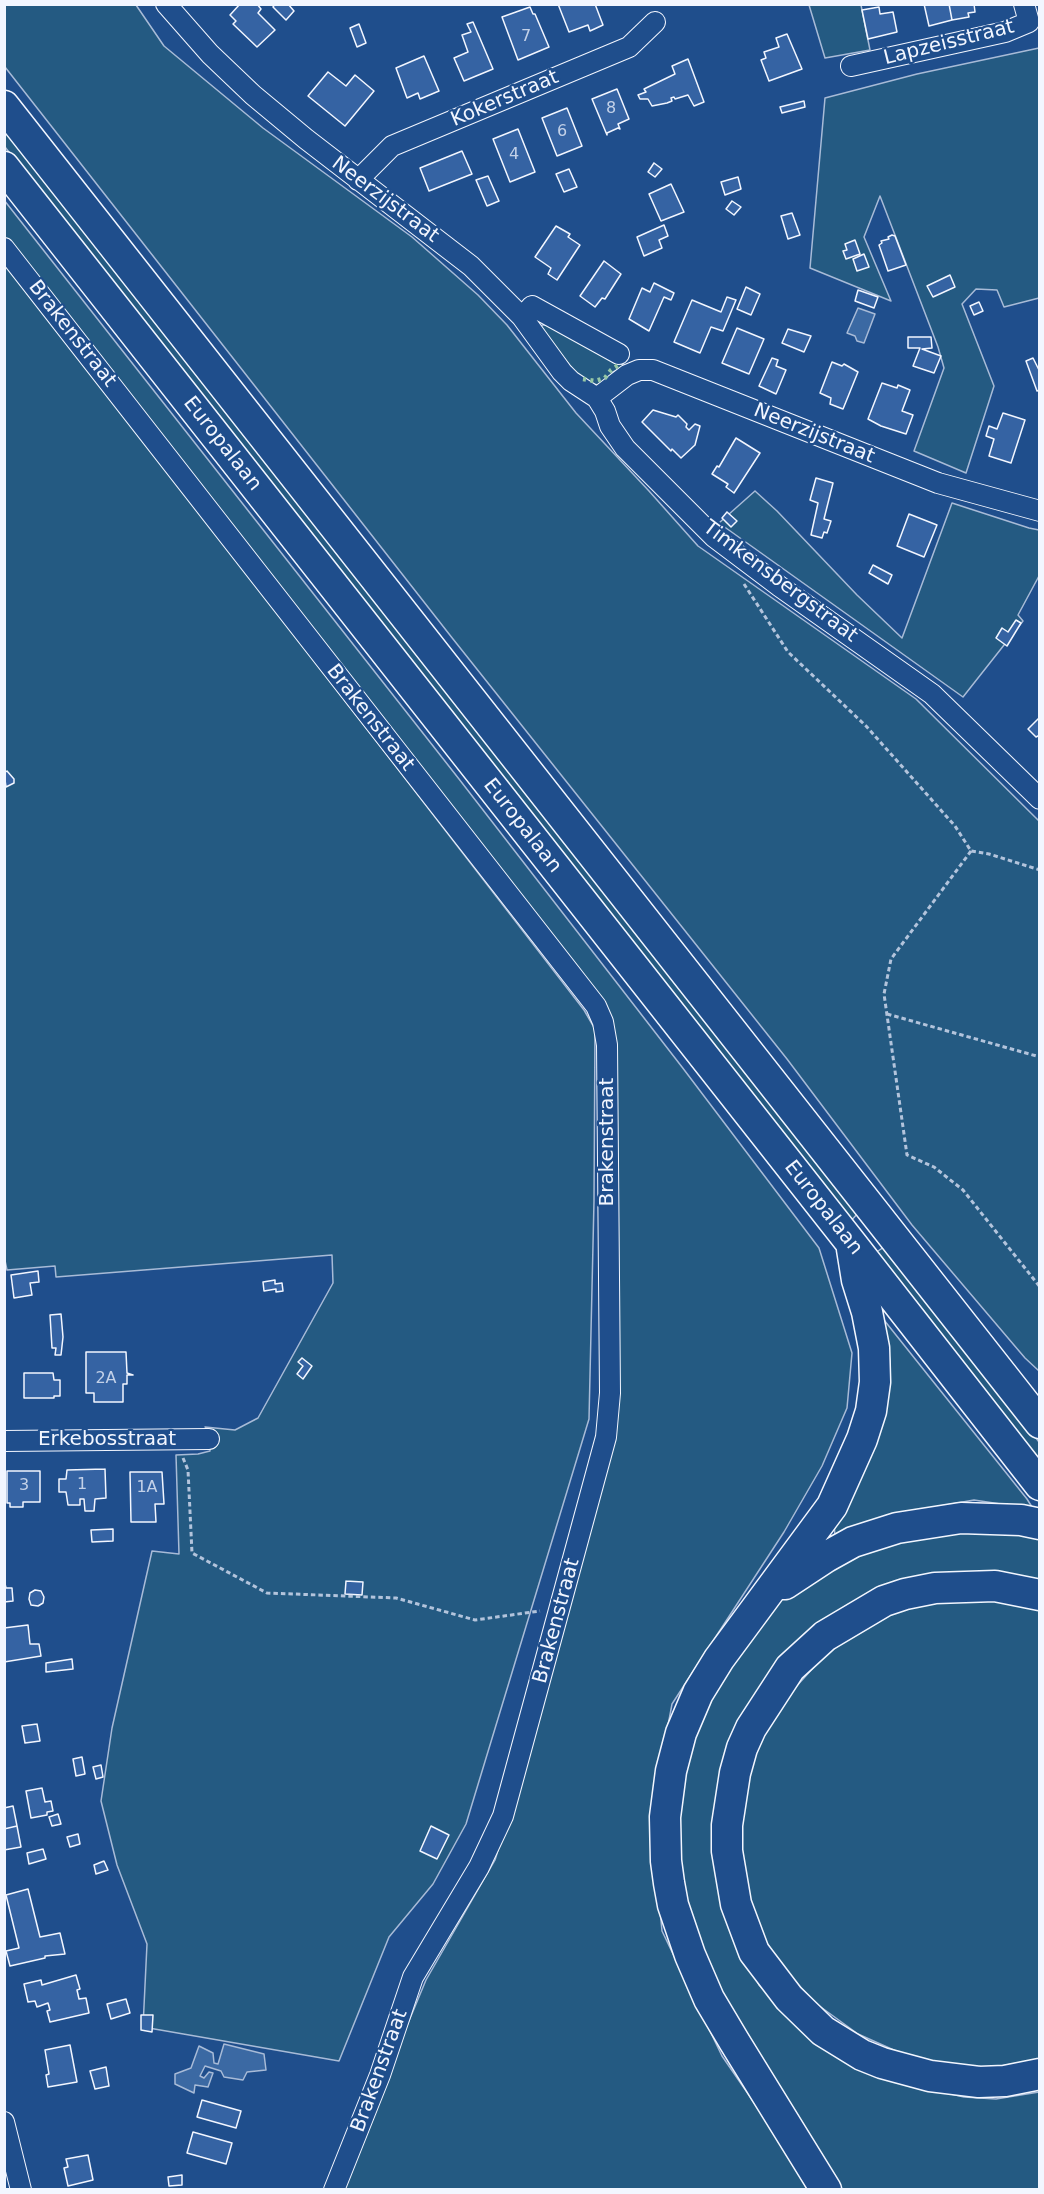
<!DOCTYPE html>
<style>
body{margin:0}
#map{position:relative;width:1044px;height:2194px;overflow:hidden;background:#1f4e8c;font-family:"DejaVu Sans",sans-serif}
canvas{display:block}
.frame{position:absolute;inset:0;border:6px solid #f2f6ff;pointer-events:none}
</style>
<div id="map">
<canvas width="1044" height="2194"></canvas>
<div class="frame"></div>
</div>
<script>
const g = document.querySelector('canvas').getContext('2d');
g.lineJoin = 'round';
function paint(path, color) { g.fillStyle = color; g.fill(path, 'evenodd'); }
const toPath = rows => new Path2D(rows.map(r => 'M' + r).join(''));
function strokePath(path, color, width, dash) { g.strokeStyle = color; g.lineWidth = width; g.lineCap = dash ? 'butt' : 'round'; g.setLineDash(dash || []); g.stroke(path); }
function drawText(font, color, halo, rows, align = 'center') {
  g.font = font + ' "DejaVu Sans",sans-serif'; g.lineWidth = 4.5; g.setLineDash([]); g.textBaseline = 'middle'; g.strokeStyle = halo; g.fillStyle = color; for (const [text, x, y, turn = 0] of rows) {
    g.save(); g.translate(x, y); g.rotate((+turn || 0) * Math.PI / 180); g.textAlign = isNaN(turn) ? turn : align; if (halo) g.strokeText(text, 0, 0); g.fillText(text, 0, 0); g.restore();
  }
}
const green = toPath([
 [5,4,136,5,164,46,263,128,412,237,478,295,507,325,576,413,649,491,698,546,916,699,1039,821,1039,1371,1025,1358,912,1225,787,1059,453,639,5,67,5,4],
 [809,5,861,5,870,50,825,58,809,5],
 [1039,48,1039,298,1004,307,997,290,976,289,962,304,994,386,966,473,914,451,944,368,938,347,880,196,864,237,891,301,810,268,825,98,917,74,1039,48],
 [4,122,859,1212,849,1223,5,147,4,122],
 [4,200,459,779,682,1067,819,1248,852,1353,847,1408,822,1466,784,1532,672,1704,651,1817,662,1931,722,2056,793,2159,807,2189,339,2189,426,1980,495,1860,554,1665,615,1431,613,1031,148,419,5,238,4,200],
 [4,259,584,1010,595,1029,594,1201,589,1419,466,1824,433,1884,389,1937,339,2061,143,2027,147,1944,117,1865,101,1801,112,1728,152,1551,179,1554,176,1455,198,1454,210,1451,209,1430,205,1427,235,1430,258,1418,333,1283,332,1255,56,1277,55,1266,7,1270,4,1256,4,259],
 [542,325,546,325,625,366,613,372,607,380,598,385,583,382,541,329,542,325],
 [755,491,777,511,857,595,902,638,952,503,1029,528,1039,530,1039,576,1018,615,1023,621,963,697,719,523,755,491],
 [887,1245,1039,1442,1039,1463,875,1253,887,1245],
 [884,1320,1027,1499,1032,1507,1027,1508,974,1500,929,1508,835,1536,834,1523,890,1377,890,1361,884,1320],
 [931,1531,1039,1534,1039,1583,884,1587,847,1605,823,1621,734,1740,737,1938,759,1985,794,2021,898,2082,964,2097,996,2099,1039,2092,1039,2189,840,2190,792,2114,698,1950,682,1898,679,1820,690,1737,726,1664,784,1595,834,1563,931,1531],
 [959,1600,1008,1600,1039,1608,1039,2059,990,2068,949,2065,916,2060,858,2034,818,2005,783,1969,762,1935,747,1894,741,1837,746,1786,759,1743,774,1711,823,1657,852,1635,886,1615,917,1605,959,1600]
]);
paint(green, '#245a82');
strokePath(green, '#a8bbd7', 1.5);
const water = toPath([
 [858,308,875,314,864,343,857,341,855,336,847,333,858,308],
 [224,2044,264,2054,266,2070,247,2072,243,2080,224,2077,221,2071,205,2066,200,2076,204,2078,209,2072,213,2073,208,2087,195,2085,194,2093,175,2084,175,2074,191,2068,199,2046,213,2053,214,2063,218,2064,224,2044]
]);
paint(water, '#3b69a3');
strokePath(water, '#a8bbd7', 1.5);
const building = toPath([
 [240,4,257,4,261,9,258,13,275,30,257,47,233,24,236,21,230,15,240,4],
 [275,4,288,4,294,11,286,20,273,7,275,4],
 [558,4,595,4,603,25,590,31,588,25,569,32,558,4],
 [924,4,949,4,952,20,929,26,924,4],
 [949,4,974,4,975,12,968,13,969,17,952,20,949,4],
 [530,7,533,14,535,14,549,47,518,60,502,17,530,7],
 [879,7,880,14,893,12,897,32,868,39,862,10,879,7],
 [473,22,493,69,464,81,454,58,468,52,462,35,471,32,467,24,473,22],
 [359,24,366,43,357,47,350,28,359,24],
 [787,34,802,69,769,81,761,60,766,58,764,52,779,47,776,38,787,34],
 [424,56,439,91,420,99,418,93,407,98,396,68,424,56],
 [688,59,704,102,694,106,688,95,675,99,674,97,671,98,672,101,667,103,652,106,648,99,640,99,638,95,646,92,644,89,675,74,672,66,688,59],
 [328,72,346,86,355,75,374,91,345,126,308,96,328,72],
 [617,89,629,119,618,124,620,129,618,128,607,133,607,135,592,99,617,89],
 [804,101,805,107,782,113,780,107,804,101],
 [567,108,582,146,557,156,542,118,567,108],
 [518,129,535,172,510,182,493,139,518,129],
 [462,151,472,174,429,191,420,168,462,151],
 [654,163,662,169,655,177,648,172,654,163],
 [569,169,577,187,564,192,556,174,569,169],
 [488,176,499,201,487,206,476,180,488,176],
 [738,177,741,189,725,195,721,182,738,177],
 [671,184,684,212,661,221,649,194,671,184],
 [732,201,741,207,734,215,726,209,732,201],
 [792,213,800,235,788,239,781,216,792,213],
 [664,225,668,236,659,240,662,248,644,256,637,237,664,225],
 [556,226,570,234,568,237,580,245,557,280,548,274,551,268,535,257,556,226],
 [892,235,895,236,906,265,888,271,879,245,882,243,881,241,889,239,888,237,892,235],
 [855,240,860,254,846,259,843,251,847,250,845,244,855,240],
 [864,254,869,267,857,271,853,259,864,254],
 [604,261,621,274,605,299,602,298,595,307,580,296,604,261],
 [950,275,955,287,933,297,927,286,950,275],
 [654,283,674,293,671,300,664,297,649,331,629,319,642,288,650,292,654,283],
 [746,287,760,294,751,315,737,309,746,287],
 [858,290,878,297,874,308,855,301,858,290],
 [727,297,736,300,723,331,711,327,700,353,674,342,692,300,721,312,727,297],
 [979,302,983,311,974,315,970,306,979,302],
 [737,328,764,339,749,374,722,363,737,328],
 [788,329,811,336,804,352,782,343,788,329],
 [908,337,931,337,932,348,922,349,941,356,934,373,913,366,920,348,908,348,908,337],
 [772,358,778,360,776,366,786,370,776,394,759,386,772,358],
 [1033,358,1040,372,1040,390,1037,391,1026,361,1033,358],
 [832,362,842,366,844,364,858,372,843,409,830,404,831,398,820,393,832,362],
 [882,383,897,388,898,385,910,390,902,411,913,415,906,434,881,426,868,419,882,383],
 [653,410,676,417,678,415,687,424,686,427,689,430,695,424,700,426,695,445,681,458,672,449,671,451,642,422,653,410],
 [1003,413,1025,420,1011,463,989,456,994,439,986,436,989,426,997,429,1003,413],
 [736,438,760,453,734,493,726,487,728,484,712,474,717,466,719,467,736,438],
 [816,478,833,483,824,519,831,521,827,533,824,532,822,538,811,535,818,503,810,500,816,478],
 [727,512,737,521,731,527,722,518,727,512],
 [909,514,937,525,924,557,897,546,909,514],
 [873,565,892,575,888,584,869,573,873,565],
 [1016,620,1021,623,1007,646,996,638,1002,628,1008,632,1016,620],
 [1040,717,1040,735,1036,737,1028,729,1040,717],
 [7,771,14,779,14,783,6,787,4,773,7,771],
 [38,1271,39,1282,30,1283,32,1295,14,1298,11,1275,38,1271],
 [275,1280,275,1284,282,1283,283,1291,276,1292,276,1289,264,1291,263,1282,275,1280],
 [61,1314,63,1337,61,1355,55,1355,56,1348,52,1348,50,1315,61,1314],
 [86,1352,126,1352,127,1373,133,1375,127,1375,127,1384,123,1384,123,1402,94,1402,94,1393,86,1393,86,1352],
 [302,1358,312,1366,303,1379,297,1374,303,1366,298,1362,302,1358],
 [24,1373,53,1373,54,1380,60,1380,60,1396,54,1396,54,1398,24,1398,24,1373],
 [105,1469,106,1498,95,1499,94,1511,85,1511,84,1499,80,1499,80,1505,68,1505,66,1492,59,1492,59,1479,66,1479,67,1470,105,1469],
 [7,1471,40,1471,40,1502,23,1502,23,1507,10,1507,10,1503,7,1503,7,1471],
 [130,1472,162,1472,164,1504,155,1504,156,1522,131,1522,130,1472],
 [113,1529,113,1541,92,1542,91,1530,113,1529],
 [4,1580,6,1588,12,1588,13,1601,4,1602,4,1580],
 [346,1581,363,1582,362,1595,345,1594,346,1581],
 [35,1590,41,1591,44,1597,43,1603,38,1606,31,1605,29,1599,30,1593,35,1590],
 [28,1625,30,1644,39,1644,41,1656,4,1662,4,1628,28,1625],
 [72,1659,73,1669,46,1672,46,1663,72,1659],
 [37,1724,40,1741,25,1743,22,1726,37,1724],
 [82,1757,85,1774,76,1776,73,1759,82,1757],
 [101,1765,103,1777,96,1779,93,1767,101,1765],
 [42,1788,45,1802,51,1801,53,1811,47,1812,47,1815,31,1818,26,1791,42,1788],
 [13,1806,17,1826,4,1829,4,1808,13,1806],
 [58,1814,61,1824,52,1826,49,1817,58,1814],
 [17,1826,21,1847,4,1850,4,1829,17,1826],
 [431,1826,449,1835,437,1859,420,1851,431,1826],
 [78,1834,80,1844,70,1847,67,1837,78,1834],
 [43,1849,46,1859,29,1864,27,1853,43,1849],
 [104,1861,108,1870,96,1874,94,1865,104,1861],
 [28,1889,40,1937,60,1933,65,1954,45,1956,45,1958,10,1966,6,1951,19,1948,6,1895,28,1889],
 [76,1975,80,1989,77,1990,79,1999,86,1998,89,2013,50,2022,47,2011,50,2010,48,2003,37,2007,35,2001,28,2002,24,1984,41,1980,42,1985,76,1975],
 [126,1999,130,2013,111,2019,107,2004,126,1999],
 [141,2015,153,2015,152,2032,141,2030,141,2015],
 [70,2045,77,2082,48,2087,46,2075,49,2074,45,2050,70,2045],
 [106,2067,109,2086,95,2089,90,2071,106,2067],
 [202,2100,241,2111,236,2128,197,2117,202,2100],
 [193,2132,232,2143,226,2164,187,2153,193,2132],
 [88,2155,93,2180,68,2186,64,2168,68,2167,66,2159,88,2155],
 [182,2175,182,2185,169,2186,168,2177,182,2175]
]);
paint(building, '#3563a3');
strokePath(building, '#f2f6ff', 1.5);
const minor = toPath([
 [166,4,210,54,253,95,306,139,471,266,522,317,562,372,571,381,597,398,605,411,610,426,625,448,714,537,779,586,932,694,1040,799],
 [851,66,1005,32,1029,22,1024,4],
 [358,180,392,146,629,47,655,22],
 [4,248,596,1006,603,1022,607,1045,610,1393,606,1437,503,1816,479,1867,413,1977,380,2075,334,2190],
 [522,317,532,306,619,354],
 [597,398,627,375,639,370,653,370,938,483,1040,511],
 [4,1441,209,1439],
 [4,2122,21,2190]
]);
const highway = toPath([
 [4,106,1040,1423],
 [4,167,851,1243,1040,1485],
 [785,1584,826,1557,853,1542,897,1528,961,1518,1021,1520,1040,1524],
 [1040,1595,995,1586,935,1588,905,1594,884,1601,825,1636,790,1668,751,1728,742,1748,735,1773,727,1825,727,1851,736,1904,754,1952,789,1998,823,2031,862,2055,882,2063,930,2076,979,2082,1005,2081,1040,2074],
 [826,2190,734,2041,709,1999,690,1955,673,1905,669,1883,666,1861,665,1817,671,1771,681,1733,698,1693,719,1659,832,1506,862,1439,871,1411,875,1382,874,1348,867,1312,857,1280,852,1249]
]);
strokePath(minor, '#f2f6ff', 22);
strokePath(highway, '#f2f6ff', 33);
strokePath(toPath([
 [744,584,788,652,866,726,955,826,971,851,989,854,1040,870],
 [971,851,891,959,884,994,907,1155,934,1167,963,1190,1040,1287],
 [887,1014,1040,1057],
 [183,1458,188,1470,192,1553,267,1593,396,1598,475,1620,540,1611]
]), '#b3c4dc', 3, [4.5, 3]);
strokePath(minor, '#1f4e8c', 20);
strokePath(highway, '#1f4e8c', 30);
strokePath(toPath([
 [583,379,595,381,605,378,611,370,620,364]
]), '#97c8a6', 4.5, [3, 4.5]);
drawText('16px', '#c3d1e8', null, [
 ["7",526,37],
 ["8",611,109],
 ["6",562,132],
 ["4",514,155],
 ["2A",106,1379],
 ["1",82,1485],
 ["3",24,1486],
 ["1A",147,1488]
]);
drawText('20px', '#f2f6ff', '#1f4e8c', [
 ["Lapzeisstraat",949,43,-14],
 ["Kokerstraat",505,99,-23],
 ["Neerzijstraat",385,200,37],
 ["Brakenstraat",72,334,52],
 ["Neerzijstraat",814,434,22],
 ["Europalaan",222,444,52],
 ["Timkensbergstraat",780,582,37],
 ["Brakenstraat",370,718,52],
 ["Europalaan",522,826,52],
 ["Brakenstraat",608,1142,-90],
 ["Europalaan",823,1208,52],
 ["Erkebosstraat",107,1440],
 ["Brakenstraat",557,1621,-75],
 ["Brakenstraat",380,2071,-70]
]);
</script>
